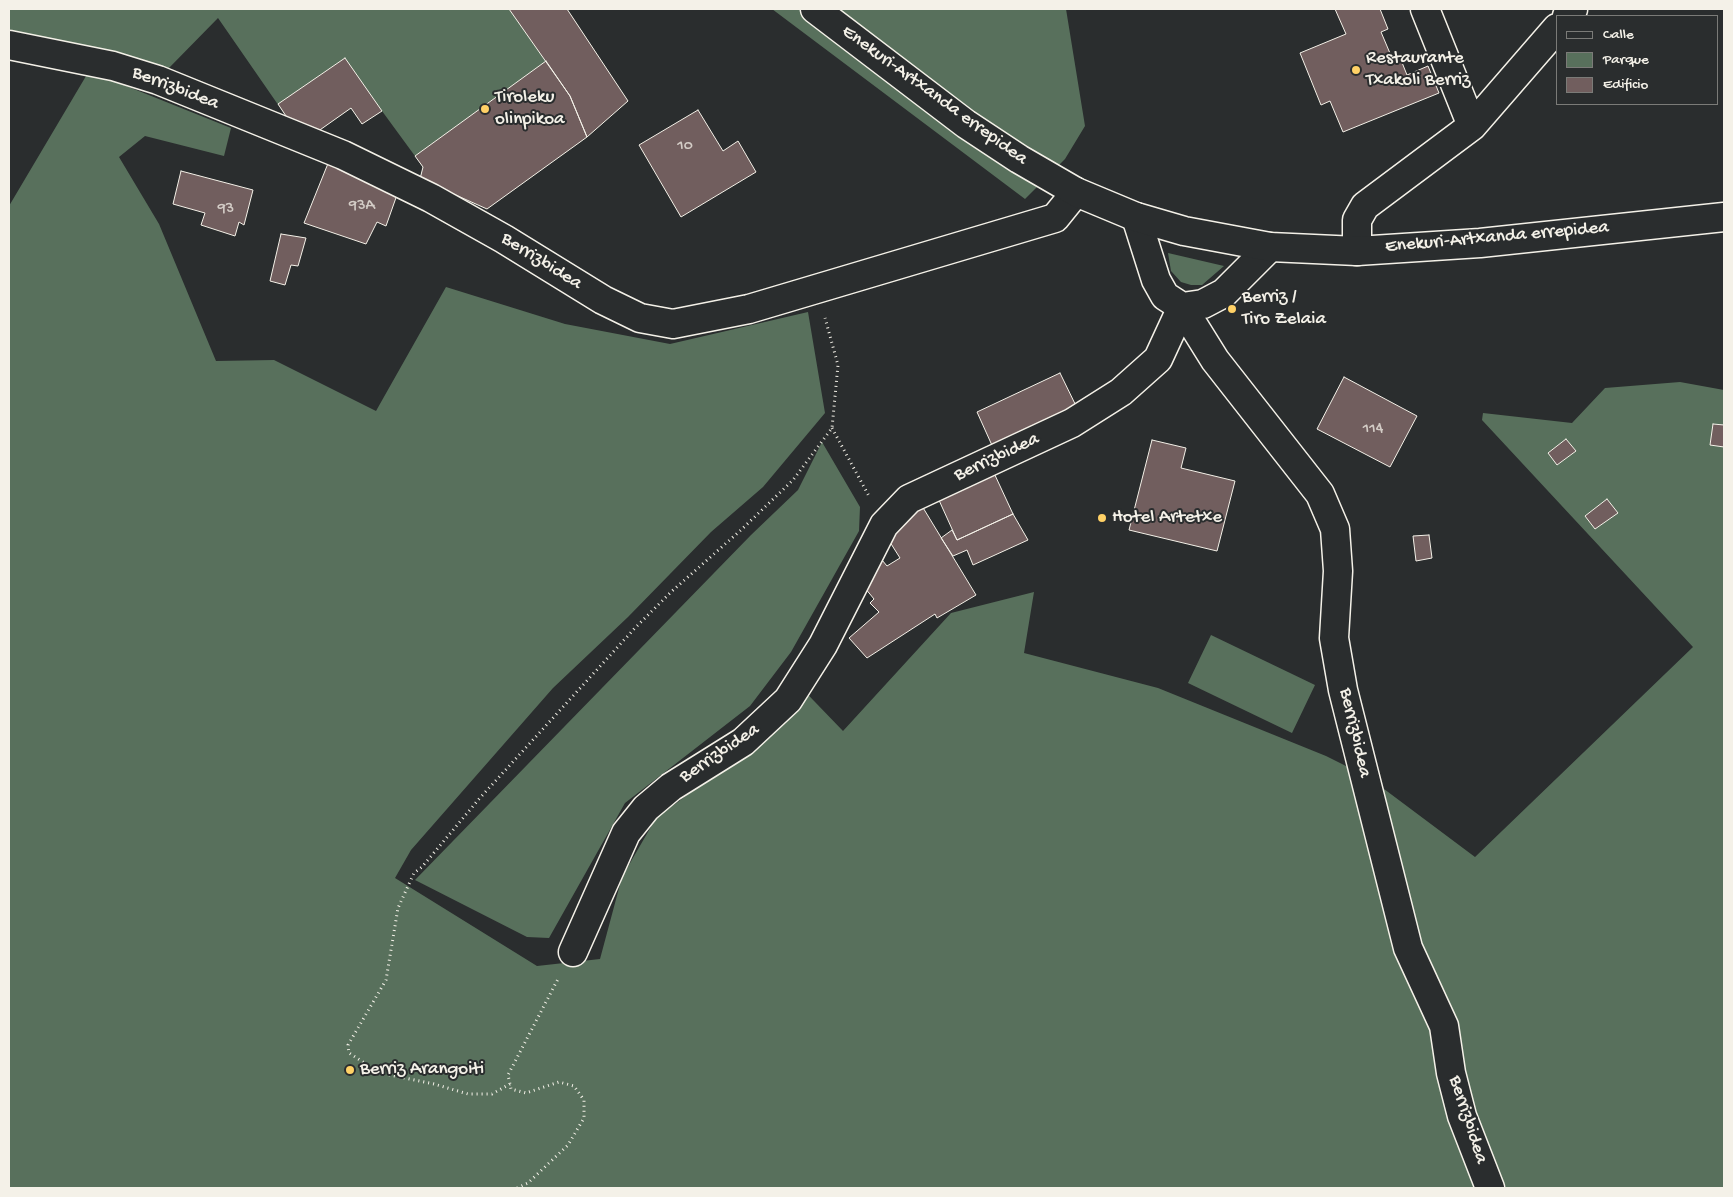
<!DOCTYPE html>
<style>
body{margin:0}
#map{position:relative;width:1733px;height:1197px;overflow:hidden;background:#2a2d2e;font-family:"Gochi Hand",sans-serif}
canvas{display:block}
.frame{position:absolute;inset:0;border:10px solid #f4f1e8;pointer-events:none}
.legend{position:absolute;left:1556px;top:15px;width:162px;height:90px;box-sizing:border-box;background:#2a2d2e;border:1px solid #7b7b78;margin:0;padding:6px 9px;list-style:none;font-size:15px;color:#f4f1e8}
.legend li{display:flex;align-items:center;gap:10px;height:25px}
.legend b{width:25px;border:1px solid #7b7b78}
</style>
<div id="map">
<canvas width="1733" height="1197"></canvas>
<div class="frame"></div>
<ul class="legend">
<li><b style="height:6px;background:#2a2d2e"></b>Calle</li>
<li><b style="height:14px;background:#58705c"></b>Parque</li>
<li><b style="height:14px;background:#715e5e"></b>Edificio</li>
</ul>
</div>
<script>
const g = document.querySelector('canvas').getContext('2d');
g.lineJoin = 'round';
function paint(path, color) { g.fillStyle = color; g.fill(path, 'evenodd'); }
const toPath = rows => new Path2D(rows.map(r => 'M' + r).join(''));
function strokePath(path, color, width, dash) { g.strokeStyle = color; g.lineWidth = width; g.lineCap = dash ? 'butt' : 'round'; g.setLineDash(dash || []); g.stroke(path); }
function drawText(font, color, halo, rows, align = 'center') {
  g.font = font + ' "Gochi Hand",sans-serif'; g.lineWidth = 4; g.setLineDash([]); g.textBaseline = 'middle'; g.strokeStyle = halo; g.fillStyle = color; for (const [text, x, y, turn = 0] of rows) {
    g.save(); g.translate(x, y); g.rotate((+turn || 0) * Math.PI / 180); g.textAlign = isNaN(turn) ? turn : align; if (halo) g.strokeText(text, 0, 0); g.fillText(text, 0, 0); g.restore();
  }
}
paint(toPath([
 [9,9,567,9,628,101,587,137,487,209,420,179,423,167,382,111,362,124,351,108,317,132,290,122,218,18,168,69,9,36],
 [772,9,1066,9,1085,126,1065,159,1025,199],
 [89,71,231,128,224,156,145,136,119,157,159,224,216,361,274,360,376,411,446,287,565,324,670,344,808,312,825,413,763,487,711,532,628,617,553,688,411,850,395,878,537,966,600,959,622,877,656,818,763,739,788,674,843,731,951,613,1034,592,1024,653,1158,688,1326,756,1368,777,1475,857,1693,647,1482,420,1483,413,1572,423,1605,388,1680,382,1724,390,1724,1188,9,1188,9,206],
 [1168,253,1224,266,1202,285,1191,285,1181,282,1171,271],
 [822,442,860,507,859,531,791,652,750,706,625,803,549,938,527,937,415,880,751,535,798,490],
 [1211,635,1315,685,1292,733,1188,683]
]), '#58705c');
const building = toPath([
 [509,9,567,9,628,101,587,137,570,96,509,9],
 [1335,9,1380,9,1388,29,1381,32,1392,58,1399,55,1407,75,1428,66,1439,93,1343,132,1330,101,1321,105,1300,53,1346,34,1335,9],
 [345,58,382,111,362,124,351,108,317,132,290,122,278,104,345,58],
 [546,61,570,96,587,137,487,209,420,179,423,167,415,156,546,61],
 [698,110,723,151,738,141,756,172,681,217,639,145,698,110],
 [329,161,398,192,386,226,377,222,366,244,304,223,329,161],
 [181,171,253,190,244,225,239,222,235,236,201,225,205,213,173,204,181,171],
 [281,234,306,238,298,266,291,265,285,285,270,281,281,234],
 [1060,373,1079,412,995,452,977,412,1060,373],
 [1344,377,1417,416,1390,467,1317,429,1344,377],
 [1713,424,1724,425,1724,447,1710,445,1713,424],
 [1566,439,1576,451,1557,465,1548,453,1566,439],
 [1152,440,1186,448,1181,468,1235,481,1217,551,1129,530,1152,440],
 [994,473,1013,514,957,540,938,498,994,473],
 [1607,499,1618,513,1595,529,1585,516,1607,499],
 [922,506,976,595,937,618,935,614,867,658,849,638,879,612,870,603,874,599,860,582,877,554,887,566,900,558,888,539,916,509,922,506],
 [1013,514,1028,540,973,565,967,550,953,556,941,538,952,530,957,540,1013,514],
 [1429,535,1432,558,1416,561,1413,536,1429,535]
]);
paint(building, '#715e5e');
strokePath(building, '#f4f1e8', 1);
const minor = toPath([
 [1425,9,1472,126],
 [1567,16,1573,9],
 [9,45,113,66,158,80,343,155,431,198,504,239,603,300,640,318,673,324,749,309,1055,218,1076,192],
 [1136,217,1156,280,1165,296,1182,307,1203,304,1224,293,1270,247],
 [1357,251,1357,220,1365,206,1472,126,1557,28],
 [1182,307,1215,360,1320,494,1335,529,1338,571,1334,638,1343,690,1408,948,1444,1026,1451,1073,1462,1116,1490,1188],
 [573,952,626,833,646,808,671,787,743,742,788,700,823,645,884,525,909,499,1072,423,1121,392,1158,359,1182,307]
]);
const tertiary = toPath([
 [815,9,966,124,1019,159,1076,192,1136,217,1184,231,1270,247,1357,251,1480,243,1724,217]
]);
strokePath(minor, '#f4f1e8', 31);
strokePath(tertiary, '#f4f1e8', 31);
strokePath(toPath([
 [832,428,870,498],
 [510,1084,492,1094,468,1094,434,1084,380,1073,349,1053,348,1045,386,980,398,908,414,873,422,867,479,799,635,628,671,592,741,530,793,480,832,428,838,365,825,318],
 [517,1188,528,1183,568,1145,584,1118,584,1100,574,1086,559,1082,526,1093,511,1089,508,1075,559,977]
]), '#f4f1e8', 3, [1, 4]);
strokePath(minor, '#2a2d2e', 28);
strokePath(tertiary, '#2a2d2e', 28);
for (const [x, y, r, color] of [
 [1356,70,5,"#ffd166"],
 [485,109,5,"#ffd166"],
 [1232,309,5,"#ffd166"],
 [1102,518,5,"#ffd166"],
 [350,1070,5,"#ffd166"]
]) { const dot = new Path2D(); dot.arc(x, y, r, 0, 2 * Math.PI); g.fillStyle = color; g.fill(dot); strokePath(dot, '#2a2d2e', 2); }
drawText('16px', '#d3ccc6', null, [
 ["10",685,147],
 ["93A",362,207],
 ["93",226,210],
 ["114",1373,430]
]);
drawText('19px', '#f4f1e8', '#2a2d2e', [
 ["Restaurante",1366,59],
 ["Txakoli Berriz",1366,81],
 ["Tiroleku",495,98],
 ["olinpikoa",495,120],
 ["Berriz /",1242,298],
 ["Tiro Zelaia",1242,320],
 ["Hotel Artetxe",1112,518],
 ["Berriz Arangoiti",360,1070]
], 'left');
drawText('19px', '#f4f1e8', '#2a2d2e', [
 ["Berrizbidea",175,89,21],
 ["Enekuri-Artxanda errepidea",934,96,36],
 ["Enekuri-Artxanda errepidea",1497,238,-5],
 ["Berrizbidea",541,262,32],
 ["Berrizbidea",997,458,-25],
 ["Berrizbidea",1354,733,77],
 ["Berrizbidea",720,754,-34],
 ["Berrizbidea",1467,1120,72]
]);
</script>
